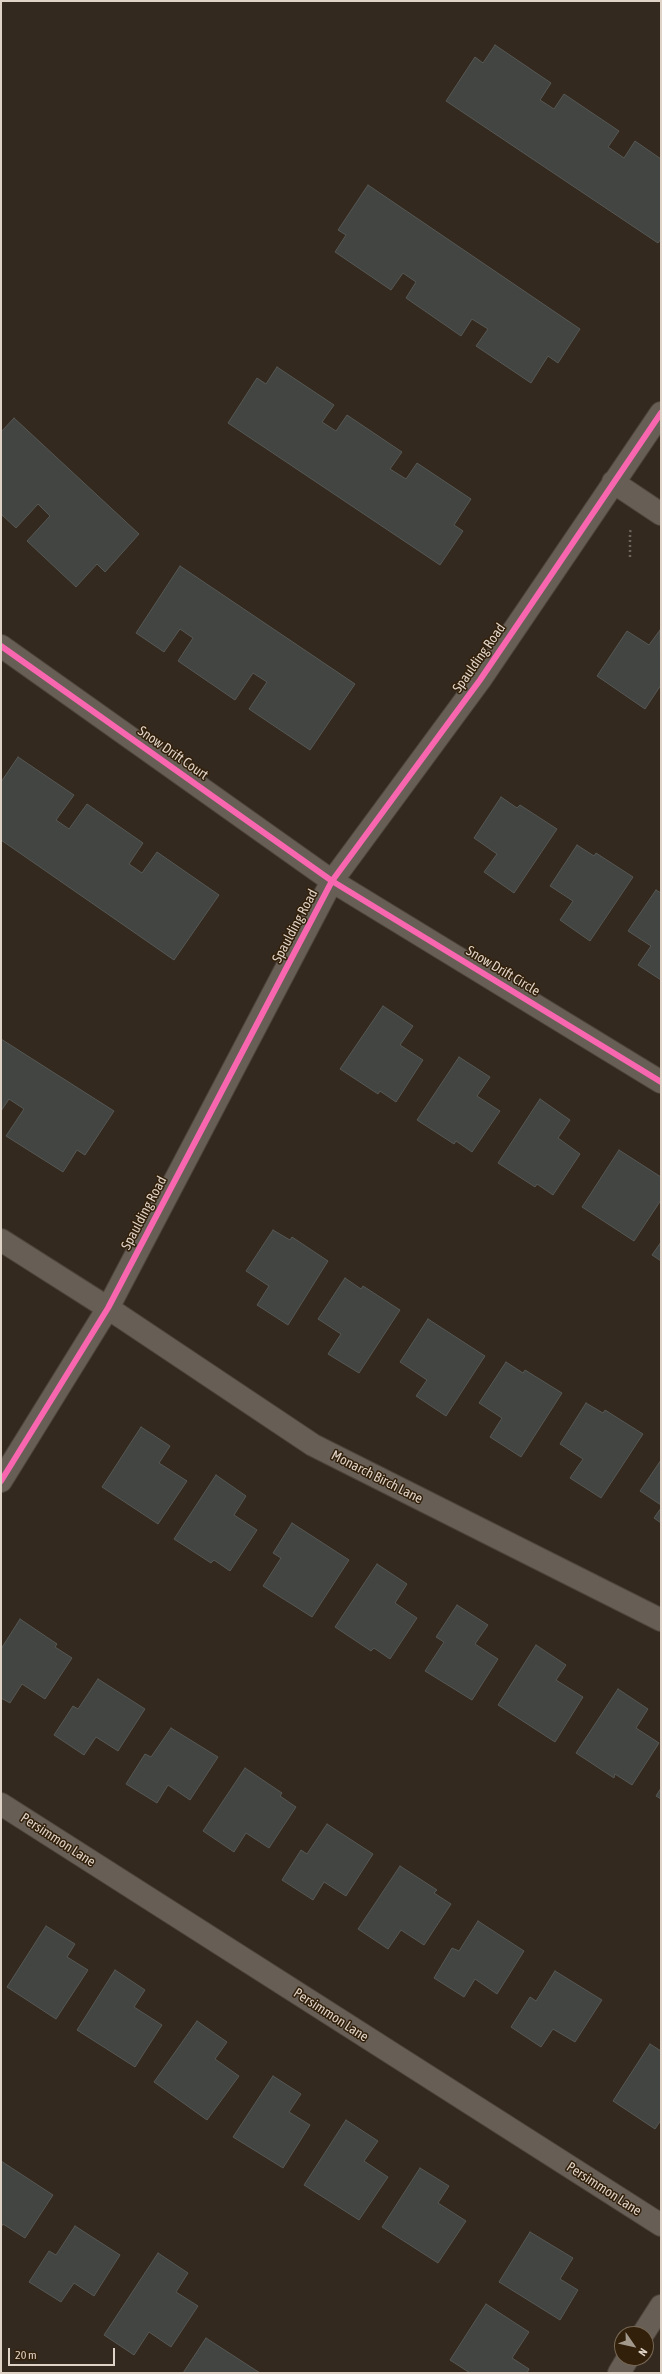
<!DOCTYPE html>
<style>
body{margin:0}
#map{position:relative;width:662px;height:2374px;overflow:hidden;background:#34291e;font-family:"Asap Condensed",sans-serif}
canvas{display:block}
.frame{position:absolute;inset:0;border:2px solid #dfd3c7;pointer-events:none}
.north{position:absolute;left:614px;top:2326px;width:40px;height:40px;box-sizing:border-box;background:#32200b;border:1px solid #776856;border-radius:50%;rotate:124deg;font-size:11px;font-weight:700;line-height:16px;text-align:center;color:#dfd3c7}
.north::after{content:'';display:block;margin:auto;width:14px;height:18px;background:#a3988c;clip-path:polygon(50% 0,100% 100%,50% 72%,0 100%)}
.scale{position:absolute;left:8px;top:2348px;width:107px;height:18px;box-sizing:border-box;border:2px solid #dfd3c7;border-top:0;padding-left:5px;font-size:12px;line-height:14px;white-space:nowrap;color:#dfd3c7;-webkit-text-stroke:3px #32200b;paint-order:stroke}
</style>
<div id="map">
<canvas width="662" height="2374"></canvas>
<div class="frame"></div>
<div class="north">N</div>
<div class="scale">20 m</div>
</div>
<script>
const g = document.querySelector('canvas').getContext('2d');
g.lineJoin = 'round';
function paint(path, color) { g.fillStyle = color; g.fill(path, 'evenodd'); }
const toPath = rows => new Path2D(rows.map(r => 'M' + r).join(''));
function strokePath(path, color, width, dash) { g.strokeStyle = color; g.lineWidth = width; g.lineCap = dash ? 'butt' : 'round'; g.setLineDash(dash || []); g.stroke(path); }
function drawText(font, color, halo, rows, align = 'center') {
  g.font = font + ' "Asap Condensed",sans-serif'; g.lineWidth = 3; g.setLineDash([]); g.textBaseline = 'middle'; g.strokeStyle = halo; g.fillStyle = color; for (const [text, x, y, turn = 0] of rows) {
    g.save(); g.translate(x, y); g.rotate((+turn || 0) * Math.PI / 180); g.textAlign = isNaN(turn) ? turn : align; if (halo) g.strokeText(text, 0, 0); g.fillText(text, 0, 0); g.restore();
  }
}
const building = toPath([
 [495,45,551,83,540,100,554,109,564,94,619,131,608,147,624,158,635,141,661,159,661,239,658,243,446,101,475,57,483,63,495,45],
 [368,185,580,329,558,363,548,356,531,383,476,346,488,329,472,319,461,336,406,298,416,282,403,273,391,290,335,252,346,235,338,230,368,185],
 [277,367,334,405,322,422,336,431,347,415,402,452,390,469,406,479,417,463,471,499,454,525,463,531,440,565,228,423,257,378,266,384,277,367],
 [14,418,139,534,105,572,97,564,76,587,27,541,50,516,38,504,16,528,1,514,1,432,14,418],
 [180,566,355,684,310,750,249,709,267,682,253,673,235,700,178,661,193,638,180,629,164,652,136,633,180,566],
 [660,630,661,685,645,709,597,676,627,631,649,645,660,630],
 [18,757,74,795,56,820,69,829,87,804,143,843,129,864,142,873,157,852,219,895,174,960,1,840,1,782,18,757],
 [501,797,517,808,520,805,557,829,514,893,484,872,497,854,474,838,501,797],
 [577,845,594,856,596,853,633,877,590,941,560,920,573,901,550,886,577,845],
 [656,890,661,893,661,980,638,965,651,946,628,931,656,890],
 [383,1006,413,1026,400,1045,423,1060,396,1102,380,1091,378,1094,340,1069,383,1006],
 [1,1039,114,1111,85,1155,77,1150,63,1172,6,1136,24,1109,9,1099,1,1111,1,1039],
 [459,1057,490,1077,477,1096,500,1111,472,1152,456,1141,454,1144,417,1120,459,1057],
 [540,1099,570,1120,558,1138,580,1154,553,1195,537,1184,535,1187,498,1163,540,1099],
 [619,1150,661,1177,661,1200,634,1241,582,1207,619,1150],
 [273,1230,290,1240,292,1237,328,1261,288,1325,257,1305,269,1286,246,1271,273,1230],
 [661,1242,661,1261,652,1255,661,1242],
 [345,1278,361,1289,363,1286,400,1310,359,1373,328,1354,341,1334,318,1319,345,1278],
 [428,1319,485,1356,446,1416,416,1396,427,1380,400,1362,428,1319],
 [506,1362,523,1373,525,1370,562,1393,521,1457,490,1437,502,1418,479,1403,506,1362],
 [586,1403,603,1413,605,1410,643,1434,601,1498,570,1478,583,1459,560,1444,586,1403],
 [141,1427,170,1446,159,1463,187,1481,158,1524,102,1487,141,1427],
 [661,1460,661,1505,640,1491,661,1460],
 [216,1475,246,1496,234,1515,257,1530,230,1571,214,1560,211,1563,174,1539,216,1475],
 [661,1508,661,1523,654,1518,661,1508],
 [292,1523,349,1560,312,1617,263,1586,281,1558,273,1553,292,1523],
 [377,1564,407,1584,395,1603,417,1618,390,1659,374,1648,371,1651,335,1627,377,1564],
 [457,1605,488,1625,475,1644,498,1659,472,1700,425,1671,444,1642,436,1637,457,1605],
 [20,1619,57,1644,55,1647,72,1658,45,1699,22,1684,10,1703,1,1698,1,1649,20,1619],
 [536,1645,566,1665,556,1680,583,1697,555,1742,498,1705,536,1645],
 [98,1679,145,1709,118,1751,96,1737,84,1755,54,1735,73,1706,78,1709,98,1679],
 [618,1689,648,1709,636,1728,659,1743,632,1785,615,1774,614,1778,576,1753,618,1689],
 [171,1728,218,1757,190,1800,168,1785,157,1803,126,1784,145,1754,151,1757,171,1728],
 [245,1768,282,1793,280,1796,296,1807,269,1848,246,1833,234,1852,203,1831,245,1768],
 [661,1788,661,1799,656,1796,661,1788],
 [327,1824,373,1854,346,1896,324,1882,313,1900,282,1880,301,1850,307,1854,327,1824],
 [400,1866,437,1890,434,1893,451,1904,424,1945,401,1930,388,1949,358,1929,400,1866],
 [478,1921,524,1951,497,1994,475,1979,464,1997,434,1978,452,1948,459,1951,478,1921],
 [46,1926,75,1944,67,1957,88,1970,56,2019,7,1987,46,1926],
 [115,1970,145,1990,134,2007,162,2025,135,2067,77,2030,115,1970],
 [555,1971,602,2000,575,2042,553,2029,541,2047,511,2027,530,1997,536,2001,555,1971],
 [197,2021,227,2042,215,2059,239,2076,207,2120,154,2082,197,2021],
 [650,2044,661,2051,661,2120,655,2129,613,2101,650,2044],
 [273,2076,301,2094,289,2112,310,2125,283,2168,233,2137,273,2076],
 [346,2120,378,2141,364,2161,388,2177,359,2220,304,2185,346,2120],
 [1,2161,53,2195,25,2238,3,2224,1,2227,1,2161],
 [420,2168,449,2186,438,2203,466,2221,438,2263,382,2227,420,2168],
 [75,2226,120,2255,94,2296,74,2283,61,2302,29,2282,49,2251,56,2255,75,2226],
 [530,2232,573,2258,560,2279,578,2290,560,2320,499,2282,530,2232],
 [158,2253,188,2273,176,2292,198,2306,171,2347,149,2332,134,2355,104,2335,158,2253],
 [486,2304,529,2332,512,2358,529,2369,527,2373,470,2373,450,2360,486,2304],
 [206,2338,260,2373,183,2373,206,2338]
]);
paint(building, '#424542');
strokePath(building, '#565855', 1);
const street = toPath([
 [613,482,661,514],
 [1,646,332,881,661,1082],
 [1,1240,108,1308,313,1445,661,1620],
 [1,1481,108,1308,332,881,480,680,661,413],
 [1,1804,661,2225],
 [643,2334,661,2306],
 [619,2373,628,2358]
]);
strokePath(street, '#4e443b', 24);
strokePath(toPath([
 [630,557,630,532,631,529]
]), '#6c655e', 2.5, [2, 3]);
strokePath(street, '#675f56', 22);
strokePath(toPath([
 [1,646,332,881,661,1082],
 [1,1481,108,1308,332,881,480,680,661,413]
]), '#f766af', 6);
drawText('14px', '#dfd3c7', '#32200b', [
 ["Spaulding Road",479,658,-55],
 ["Snow Drift Court",173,753,35],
 ["Spaulding Road",295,926,-62],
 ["Snow Drift Circle",503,971,31],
 ["Spaulding Road",144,1213,-62],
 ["Monarch Birch Lane",377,1477,27],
 ["Persimmon Lane",58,1840,33],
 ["Persimmon Lane",331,2015,33],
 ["Persimmon Lane",604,2189,33]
]);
</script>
